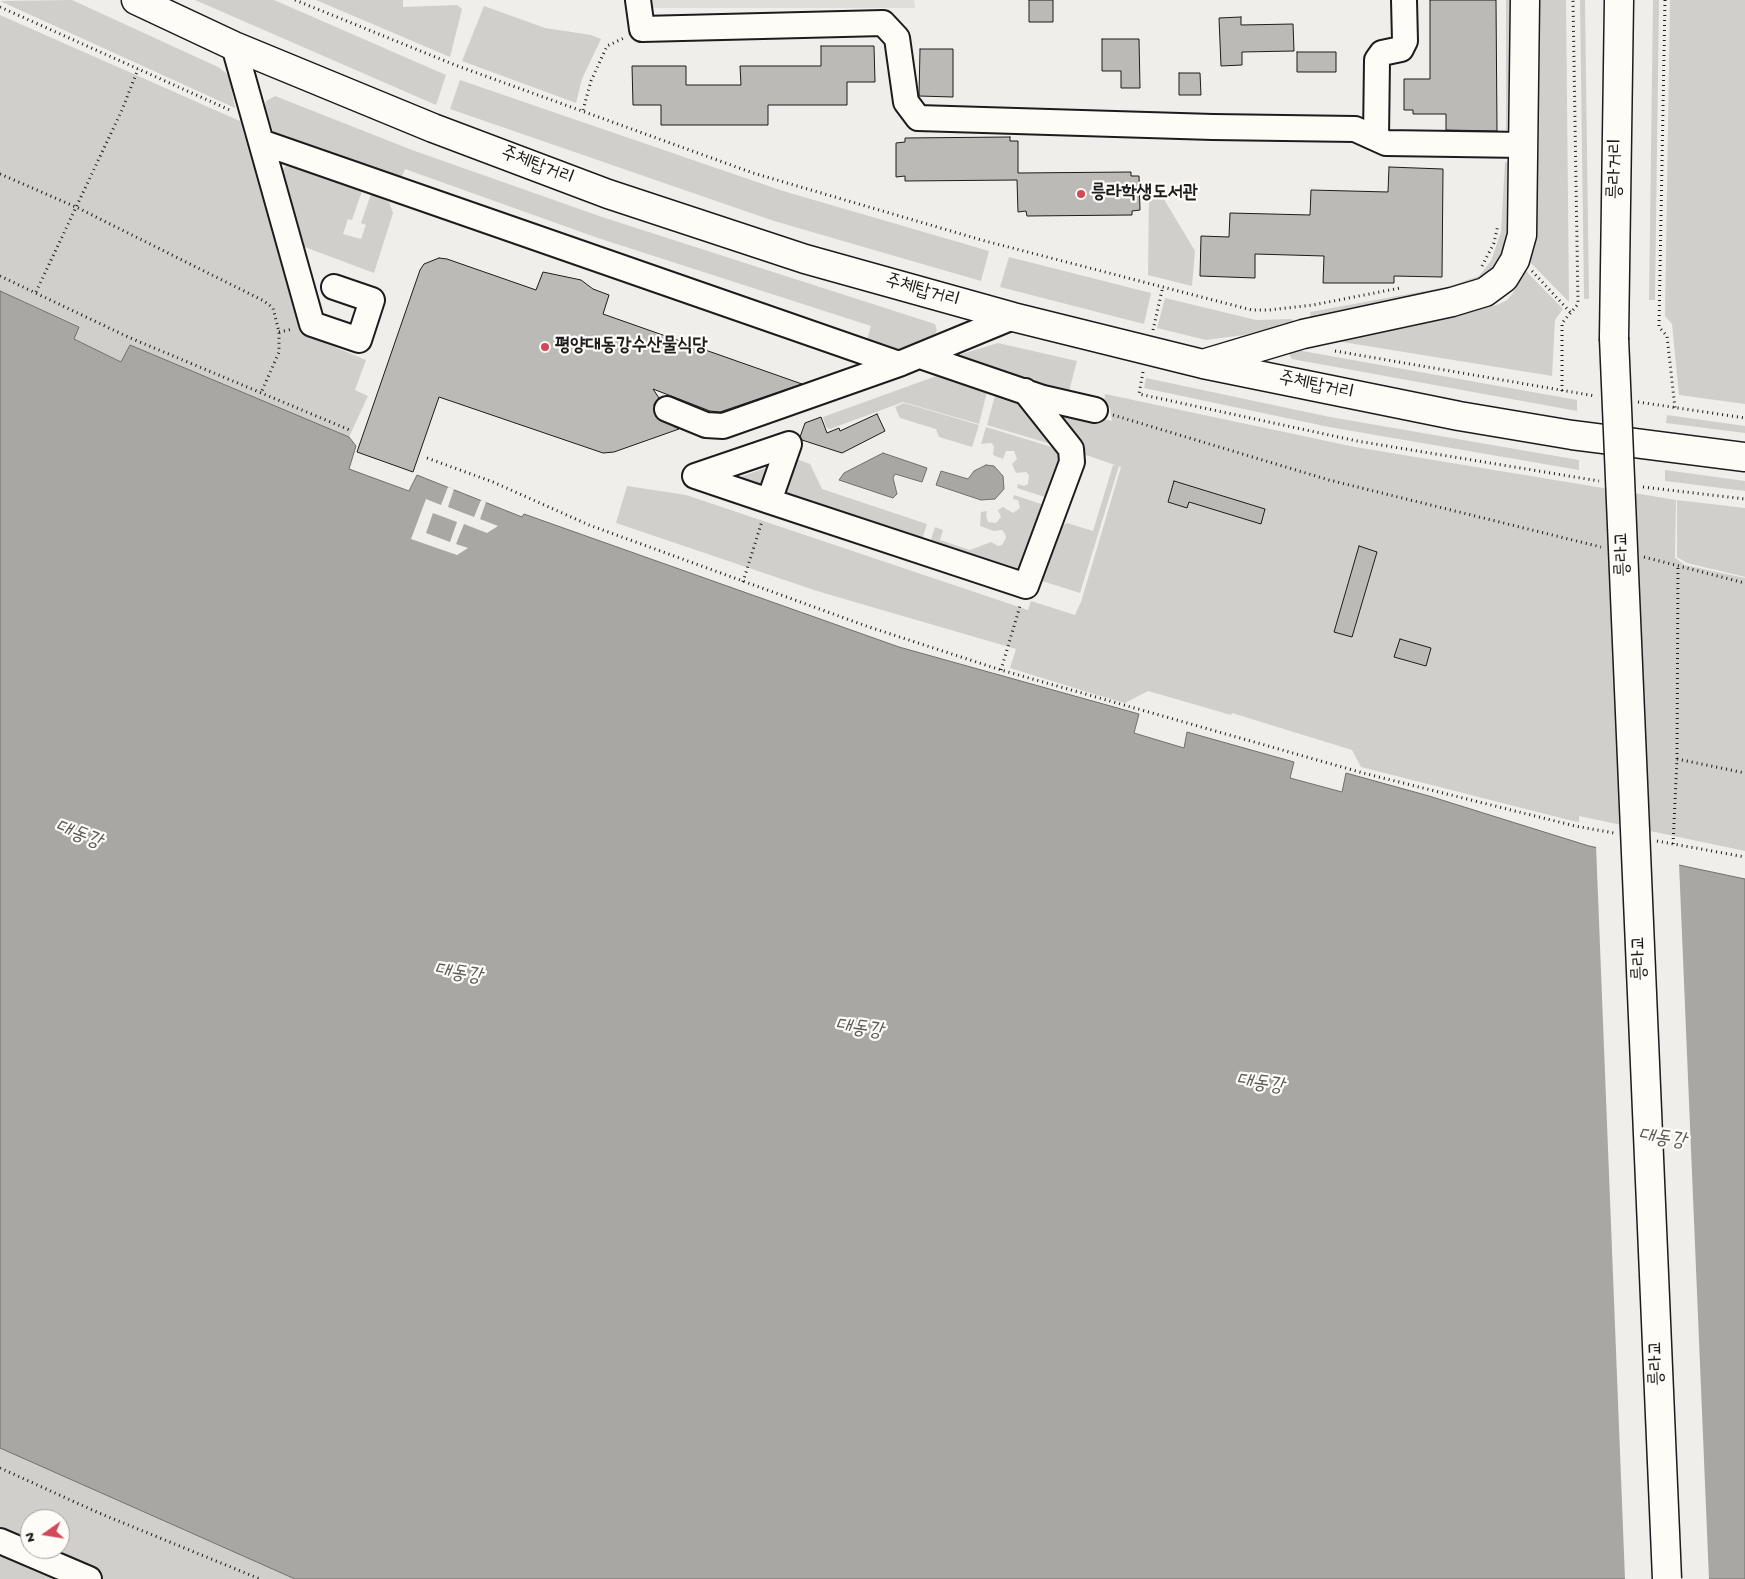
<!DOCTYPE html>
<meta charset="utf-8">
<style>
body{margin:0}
#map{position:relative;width:1745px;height:1579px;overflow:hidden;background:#f0eeea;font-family:"Gochi Hand",sans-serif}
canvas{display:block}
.north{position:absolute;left:20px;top:1509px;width:50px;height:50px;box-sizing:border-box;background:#fdfcf7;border:1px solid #a3a29f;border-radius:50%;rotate:257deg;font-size:14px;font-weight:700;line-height:20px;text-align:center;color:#1c1c1c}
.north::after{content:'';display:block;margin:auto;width:18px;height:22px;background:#d1495b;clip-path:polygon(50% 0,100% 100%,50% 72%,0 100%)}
</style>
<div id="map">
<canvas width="1745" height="1579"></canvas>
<div class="north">N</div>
</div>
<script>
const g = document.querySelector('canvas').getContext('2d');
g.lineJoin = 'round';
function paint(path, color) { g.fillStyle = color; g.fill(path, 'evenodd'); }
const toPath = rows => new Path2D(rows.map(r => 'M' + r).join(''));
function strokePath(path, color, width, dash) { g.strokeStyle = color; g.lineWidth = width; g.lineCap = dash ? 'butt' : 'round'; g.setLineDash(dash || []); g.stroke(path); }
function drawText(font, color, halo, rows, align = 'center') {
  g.font = font + ' "Gochi Hand","Poor Story",sans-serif'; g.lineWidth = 4.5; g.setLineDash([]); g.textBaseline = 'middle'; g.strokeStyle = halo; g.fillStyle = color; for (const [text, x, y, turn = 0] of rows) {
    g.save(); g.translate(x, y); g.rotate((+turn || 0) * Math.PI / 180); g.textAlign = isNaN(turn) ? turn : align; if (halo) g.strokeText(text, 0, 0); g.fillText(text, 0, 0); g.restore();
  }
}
paint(toPath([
 [649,0,914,0,915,8,649,8]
]), '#e0deda');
paint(toPath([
 [72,0,218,67,226,73,230,81,235,108,0,1],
 [195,0,274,0,446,75,436,105],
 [316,0,403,0,403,7,457,5,462,9,450,57],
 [1506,0,1512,0,1512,130,1506,130],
 [1536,0,1566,0,1569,302,1528,260,1536,212],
 [1580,0,1585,0,1589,299,1584,299],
 [1653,0,1659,0,1655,300,1649,300],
 [1670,0,1745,0,1745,404,1679,395,1672,324,1665,316],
 [484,6,545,28,591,35,601,39,582,79,576,103,462,61],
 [0,15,240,121,301,333,366,360,355,390,368,396,349,437,130,345,122,362,74,339,79,326,0,291],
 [460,80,783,191,989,251,981,281,774,221,450,109],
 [275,96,412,150,605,218,935,324,937,331,933,336,896,351,866,343,871,326,598,238,405,169,401,179,274,134,265,106,266,101],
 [1505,162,1509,163,1509,233,1500,264,1484,284,1311,321,1310,312,1447,287,1479,276,1491,261,1501,232],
 [287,165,291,165,362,191,352,220,348,219,343,234,361,239,366,225,361,223,371,194,389,202,393,213,374,273,302,246,283,177,282,170],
 [1149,191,1159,191,1195,251,1192,286,1148,275],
 [1009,257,1151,293,1144,324,1000,287],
 [1525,270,1563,309,1555,320,1552,376,1330,340,1497,305,1507,300,1513,293],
 [1165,298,1256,320,1291,319,1295,322,1244,335,1206,340,1157,328],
 [998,343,1077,361,1068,395,952,357],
 [1291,349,1577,400,1577,411,1292,359,1289,354],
 [942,374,988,388,979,424,903,402,830,429,826,427,823,417],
 [1146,378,1330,417,1579,460,1579,470,1329,427,1144,388],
 [996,392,1021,402,1064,448,987,425],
 [1105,394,1355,447,1676,500,1675,558,1685,565,1745,578,1745,851,1579,816,1579,822,1573,821,1361,767,1352,750,1232,713,1231,715,1148,691,1125,703,1097,695,1010,668,1016,649,817,591,616,523,627,486,686,495,1028,610,1031,601,1075,615,1081,602,1121,467,1083,454,1057,416,1061,408,1112,421,1110,408,1104,406],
 [904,403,979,425,972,447,939,437,936,429,900,418,895,407],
 [1667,415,1745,426,1745,433,1666,423],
 [986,427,1065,451,1051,499,1017,488,1018,484,1024,486,1028,484,1029,475,1026,472,1016,473,1012,464,1017,459,1014,451,1006,451,1003,459,993,455,994,446,991,443,981,444],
 [791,457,810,464,822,489,927,524,921,543,778,496],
 [1113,465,1119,466,1080,593,1039,580,1056,530,1067,523,1093,531],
 [771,466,768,489,737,480,740,477],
 [1665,470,1745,481,1745,491,1665,481],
 [1014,495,1050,507,1023,575,929,546,935,527,943,530,940,540,970,550,991,542,998,546,1002,545,1006,538,1005,534,1002,530,994,531,980,526,981,512,987,511,986,515,988,522,996,523,1001,517,998,510,1003,507,1013,513,1020,508,1018,500,1013,499],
 [1677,500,1745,508,1745,577,1687,563,1677,557],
 [0,1448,154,1517,295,1579,0,1579],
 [30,1519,60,1519,60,1549,30,1549]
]), '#d0cfcc');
const water = toPath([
 [0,291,79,327,74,339,121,362,130,345,349,437,356,446,349,469,409,491,417,475,522,517,524,514,899,647,1139,714,1134,733,1184,748,1187,732,1294,762,1290,778,1342,792,1346,773,1429,796,1589,846,1745,879,1745,1579,295,1579,0,1448,0,291],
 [883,453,927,468,922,482,895,474,893,478,897,494,893,498,839,480,844,473,883,453],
 [986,465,994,466,1003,476,1004,489,995,499,981,500,936,485,941,471,968,479,974,471,986,465]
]);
paint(water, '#a8a7a3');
strokePath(water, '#706f6d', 1);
paint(toPath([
 [448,487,454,489,448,507,474,517,481,500,486,502,480,519,498,526,487,533,464,524,456,544,468,548,457,555,411,539,426,499,441,505],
 [433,513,457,522,450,542,426,533],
 [1596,845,1679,863,1709,1579,1625,1579]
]), '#f0eeea');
const building = toPath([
 [1029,0,1053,0,1053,22,1029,22,1029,0],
 [1430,0,1496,0,1497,131,1446,130,1446,114,1413,114,1413,110,1404,110,1404,79,1430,79,1430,0],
 [1241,17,1241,25,1293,24,1294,51,1242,52,1242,65,1221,66,1219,18,1241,17],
 [1102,39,1139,39,1140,88,1121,88,1121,71,1102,71,1102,39],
 [821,46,874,46,875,82,847,82,847,105,768,105,768,125,661,125,661,105,633,105,632,66,686,66,686,85,741,85,740,66,821,66,821,46],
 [920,49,953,49,953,97,919,96,920,49],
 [1297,52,1336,52,1336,72,1297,72,1297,52],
 [1179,73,1200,73,1201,95,1179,95,1179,73],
 [1010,137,1010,141,1018,141,1018,173,1131,172,1131,176,1139,176,1140,210,1132,211,1132,215,1027,216,1026,211,1018,212,1017,180,905,181,905,176,896,177,896,143,905,142,905,138,1010,137],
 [1389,167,1443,169,1442,277,1394,276,1394,283,1323,283,1324,256,1255,254,1255,278,1200,276,1201,236,1229,237,1230,213,1310,215,1311,190,1388,192,1389,167],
 [439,258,447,259,536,290,543,272,581,280,593,289,609,295,603,314,802,384,720,412,710,411,653,389,659,398,654,404,656,417,679,429,614,452,603,453,439,397,413,472,357,452,420,270,424,264,439,258],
 [877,414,885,431,842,453,802,440,800,437,805,423,821,417,827,433,839,428,840,431,877,414],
 [1174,481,1265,509,1261,524,1189,502,1187,508,1168,502,1174,481],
 [1359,546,1377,552,1352,637,1334,632,1359,546],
 [1400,639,1431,648,1426,666,1394,657,1400,639]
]);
paint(building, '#bbbab6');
strokePath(building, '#1c1c1c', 1);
const minor = toPath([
 [638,0,642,29,883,23,897,38,906,102,918,118,1213,127,1355,129,1386,143,1524,145],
 [234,46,312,324,359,340,372,300,334,287],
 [1376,138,1377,60,1382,53,1401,49,1405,41,1404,0],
 [261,142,899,364,1013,317],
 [920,356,1043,398,1095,410],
 [667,409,706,425,723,426,899,364],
 [769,501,789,444,695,476,769,501,1026,586,1072,462,1071,449,1025,391],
 [0,1541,89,1579]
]);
const major = toPath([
 [136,0,234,46,433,128,608,194,805,259,1013,317,1203,364,1459,416,1572,435,1745,457],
 [1614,338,1619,0],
 [1206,363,1303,334,1452,302,1485,292,1504,278,1515,260,1522,235,1525,0]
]);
strokePath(minor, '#1c1c1c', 28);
strokePath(major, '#1c1c1c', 31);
strokePath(toPath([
 [295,0,455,65,753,173,985,241,1252,310,1269,310,1313,305,1400,288],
 [1665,0,1659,327,1667,336,1675,408],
 [0,7,232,111],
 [583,110,591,81,607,46,626,37],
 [0,174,76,207,264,301,273,308,279,332,279,352,261,393],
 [1482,266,1494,243,1498,225],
 [1532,271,1571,313],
 [0,276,128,337,352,431],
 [36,292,122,110,138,69],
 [1153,330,1163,286],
 [279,332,293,329],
 [1335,351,1595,396],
 [1143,372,1139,394,1357,441,1599,481],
 [1562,391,1562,323,1578,304,1573,0],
 [1638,402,1745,418],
 [1113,415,1329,480,1601,547],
 [427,458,493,482,589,525,869,627,1001,670,1363,773,1575,826,1614,833],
 [1643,487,1745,499],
 [1644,557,1745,583],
 [743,582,762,521],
 [1001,670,1020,606],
 [1677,759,1745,773],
 [1657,841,1745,857],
 [1673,844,1677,759,1678,565],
 [0,1468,99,1513,260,1579]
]), '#1c1c1c', 3, [1, 4]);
strokePath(minor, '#fdfcf7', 24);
strokePath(major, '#fdfcf7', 28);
const majorBridge = toPath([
 [1614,338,1667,1579]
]);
strokePath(majorBridge, '#1c1c1c', 31, []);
strokePath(majorBridge, '#fdfcf7', 28);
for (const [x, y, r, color] of [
 [1081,194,5,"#d1495b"],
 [545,347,5,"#d1495b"]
]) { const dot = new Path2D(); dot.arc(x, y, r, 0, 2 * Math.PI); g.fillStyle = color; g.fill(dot); strokePath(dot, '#fdfcf7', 2); }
drawText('19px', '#1c1c1c', '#fdfcf7', [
 ["주체탑거리",537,167,21],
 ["릉라거리",1617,169,-89],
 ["주체탑거리",922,292,16],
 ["주체탑거리",1316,387,12],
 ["릉라교",1624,554,-92],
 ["릉라교",1641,958,-92],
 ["릉라교",1658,1363,-92]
]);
drawText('bold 19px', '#1c1c1c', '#fdfcf7', [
 ["릉라학생도서관",1091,194],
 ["평양대동강수산물식당",555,347]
], 'left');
drawText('italic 20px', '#5b5b59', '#fdfcf7', [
 ["대동강",78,836,21],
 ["대동강",458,975,9],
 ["대동강",859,1030,8],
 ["대동강",1260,1085,8],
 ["대동강",1662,1140,8]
]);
</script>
